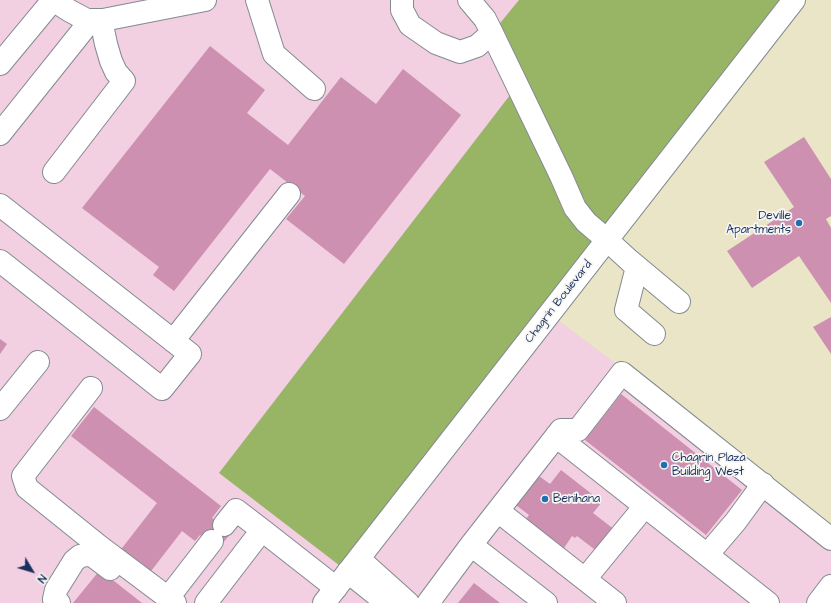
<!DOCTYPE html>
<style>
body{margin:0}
#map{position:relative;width:831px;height:603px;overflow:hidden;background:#ebe5c7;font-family:"Architects Daughter",sans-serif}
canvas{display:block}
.north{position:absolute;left:12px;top:551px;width:40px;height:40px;-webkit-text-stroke:3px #f6f6f2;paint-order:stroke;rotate:128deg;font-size:11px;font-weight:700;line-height:16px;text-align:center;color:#1b2f5e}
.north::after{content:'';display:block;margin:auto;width:14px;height:18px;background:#1b2f5e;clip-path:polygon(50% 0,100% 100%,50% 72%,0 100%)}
</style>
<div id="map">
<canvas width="831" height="603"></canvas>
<div class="north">N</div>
</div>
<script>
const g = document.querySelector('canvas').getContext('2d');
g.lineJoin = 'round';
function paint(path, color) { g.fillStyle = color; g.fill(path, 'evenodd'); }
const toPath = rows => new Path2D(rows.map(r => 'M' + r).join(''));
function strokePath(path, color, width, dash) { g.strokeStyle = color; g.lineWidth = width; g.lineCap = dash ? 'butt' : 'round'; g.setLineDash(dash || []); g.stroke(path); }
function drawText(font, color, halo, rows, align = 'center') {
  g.font = font + ' "Architects Daughter",sans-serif'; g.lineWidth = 3.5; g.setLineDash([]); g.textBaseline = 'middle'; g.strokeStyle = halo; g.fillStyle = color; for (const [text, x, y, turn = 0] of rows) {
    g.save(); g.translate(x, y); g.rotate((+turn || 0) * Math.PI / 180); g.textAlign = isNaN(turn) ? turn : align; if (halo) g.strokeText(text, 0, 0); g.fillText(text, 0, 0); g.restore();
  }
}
paint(toPath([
 [0,0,519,0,493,34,517,86,550,314,831,525,831,603,0,603]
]), '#f2cfe1');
paint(toPath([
 [519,0,794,0,348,572,219,473,517,86,492,33]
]), '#98b566');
paint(toPath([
 [210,46,265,90,247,113,288,145,341,77,376,104,403,69,461,115,344,264,286,219,305,196,270,169,174,291,153,275,159,267,82,208],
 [804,137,831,179,831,216,826,219,831,228,831,303,799,256,752,288,727,251,794,207,764,162],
 [831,317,831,354,813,327],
 [0,339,7,344,0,354],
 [621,394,742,490,706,535,585,440],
 [94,407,221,506,212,518,231,533,218,549,200,535,195,541,182,531,148,575,119,552,157,503,71,436],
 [561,470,602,502,593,513,615,530,598,552,577,536,575,538,572,536,564,548,526,519,529,515,516,505,539,476,550,484],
 [100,570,142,603,73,603],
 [474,583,500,603,458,603]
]), '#cd90b0');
const minor = toPath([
 [53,0,70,11,87,20,103,20,205,0],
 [257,0,274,54,314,89],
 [402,0,402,10,410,25,436,43,460,52,477,46,492,33],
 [469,0,485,19,492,33,561,176,575,208,586,222,607,240,630,261,679,302],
 [0,64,53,0],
 [0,134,91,20],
 [54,172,124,81,116,72,111,61,106,44,101,20],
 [0,205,190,354,162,389,0,261],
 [637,267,626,310,654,334],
 [173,341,289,194],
 [91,388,23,476,27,488,99,546,175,603],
 [0,409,38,362],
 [556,436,768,603],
 [498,511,615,603],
 [224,525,236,510,262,530],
 [471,545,546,603],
 [707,555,736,521,763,484],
 [359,559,408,603],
 [348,572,387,603],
 [585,579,645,506],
 [168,598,212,541],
 [59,603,54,599,56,590,74,561,80,556,88,555,93,556,110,569],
 [206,603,262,530,336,588],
 [428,603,471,545,561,430,578,430,622,373,831,539],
 [818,603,831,586]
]);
const major = toPath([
 [324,603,794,0]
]);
strokePath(minor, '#838a92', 24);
strokePath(major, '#838a92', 24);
strokePath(minor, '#fff', 22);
strokePath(major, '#fff', 22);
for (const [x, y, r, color] of [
 [799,223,4,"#1f6fb2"],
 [664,465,4,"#1f6fb2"],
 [545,499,4,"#1f6fb2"]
]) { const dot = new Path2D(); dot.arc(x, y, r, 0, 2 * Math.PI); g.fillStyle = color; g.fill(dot); strokePath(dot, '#f6f6f2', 1.5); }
drawText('12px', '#1b2f5e', '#f6f6f2', [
 ["Deville",791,216,"right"],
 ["Apartments",791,230,"right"],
 ["Chagrin Plaza",672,458],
 ["Building West",672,472],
 ["Benihana",553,499]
], 'left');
drawText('12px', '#1b2f5e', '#f6f6f2', [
 ["Chagrin Boulevard",559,302,-52]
]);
</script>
